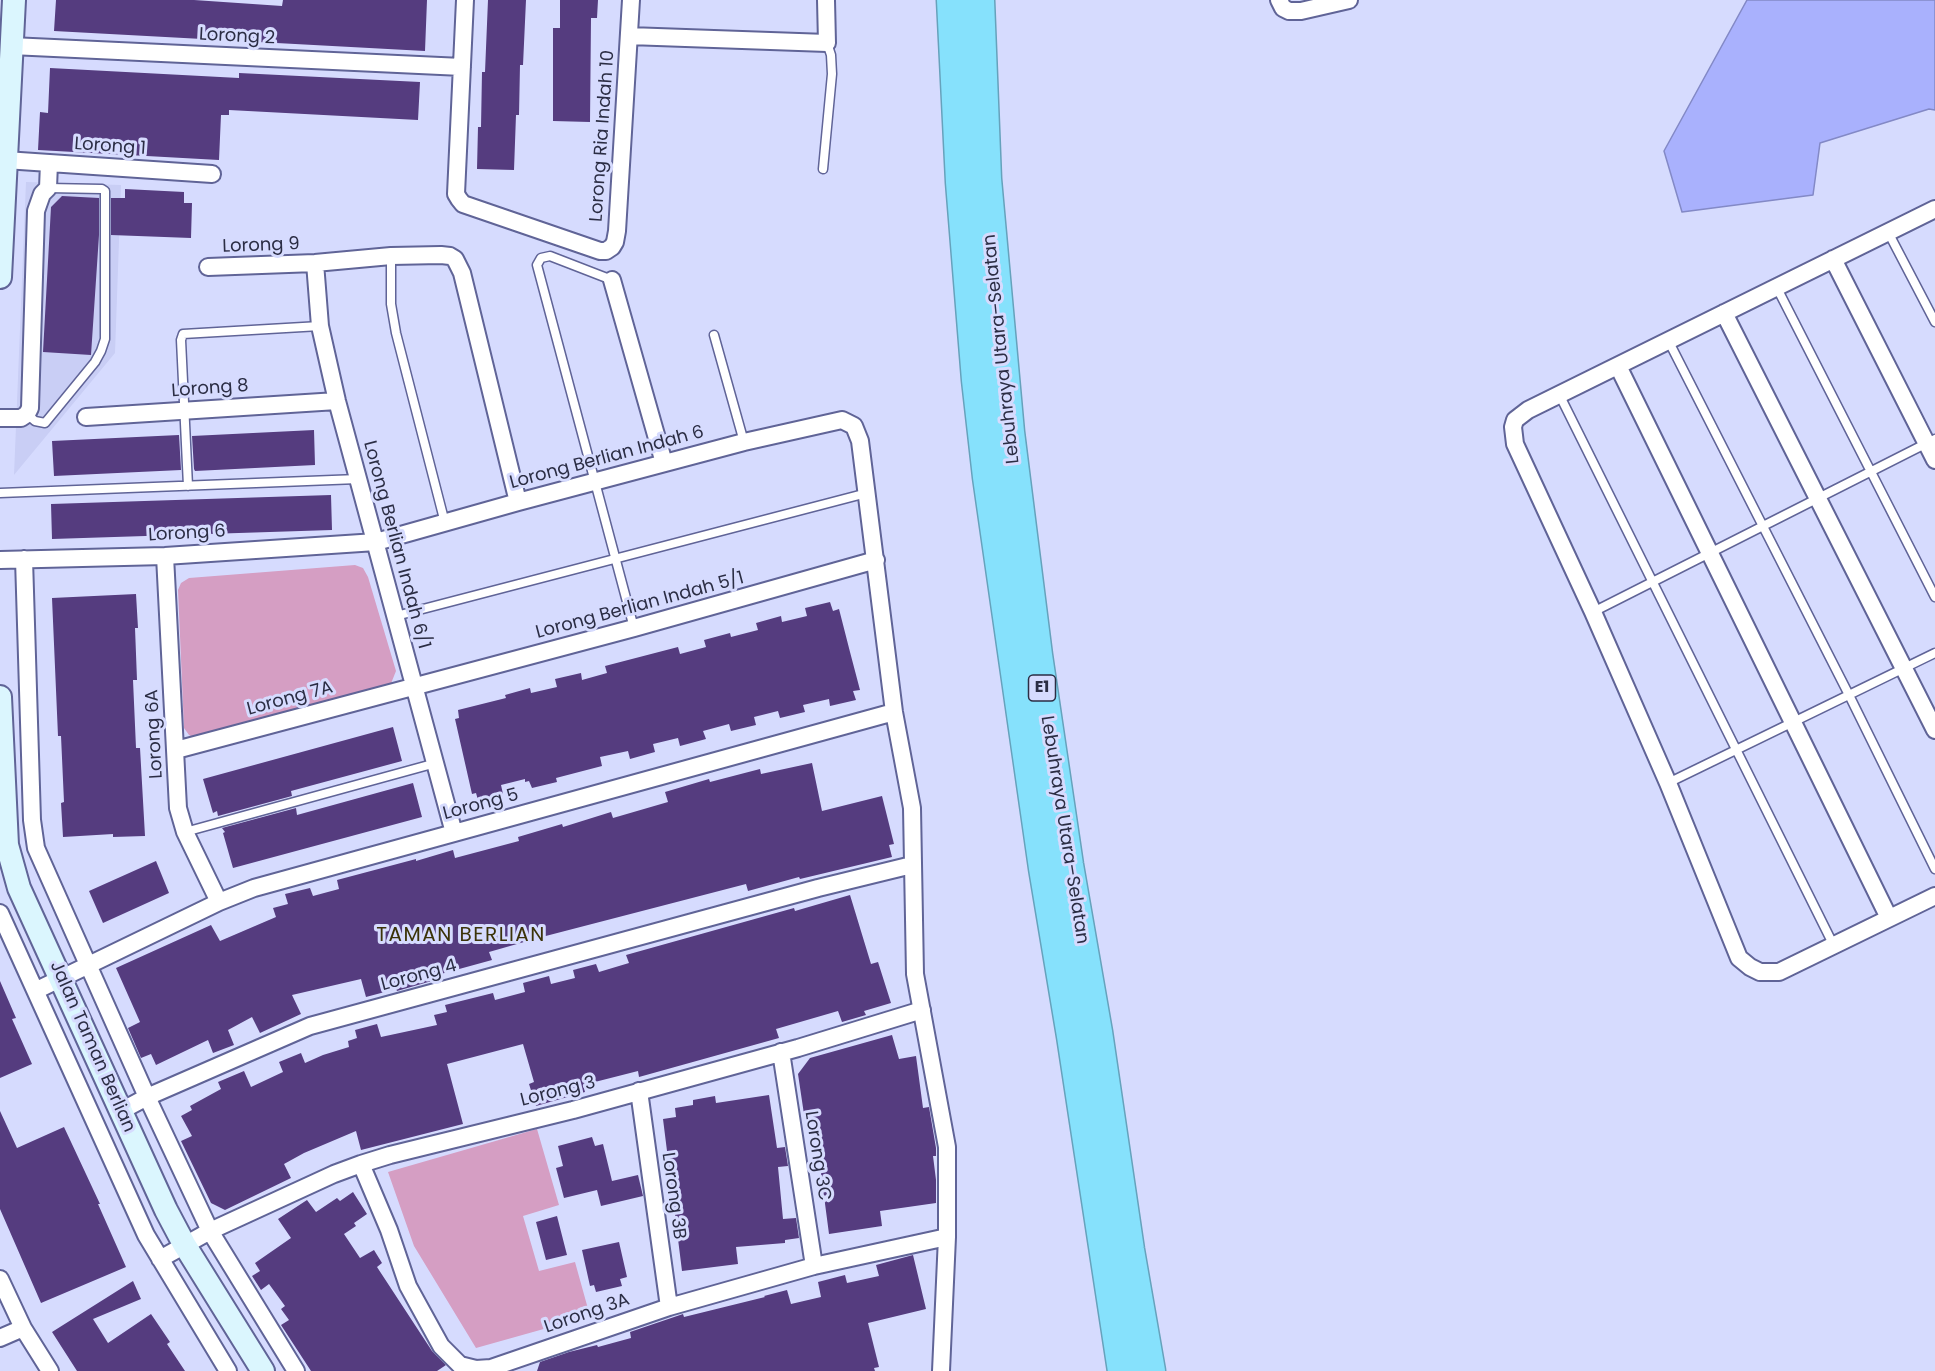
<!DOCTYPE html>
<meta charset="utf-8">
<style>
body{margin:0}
canvas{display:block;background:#d6dbfe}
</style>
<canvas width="1935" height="1371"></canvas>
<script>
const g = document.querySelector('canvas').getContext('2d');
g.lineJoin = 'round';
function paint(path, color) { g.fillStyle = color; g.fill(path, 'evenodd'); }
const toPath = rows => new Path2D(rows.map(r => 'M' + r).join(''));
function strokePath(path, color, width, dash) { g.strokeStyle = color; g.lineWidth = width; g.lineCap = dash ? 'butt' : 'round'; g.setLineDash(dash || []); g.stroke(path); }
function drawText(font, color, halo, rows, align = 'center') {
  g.font = font + ' Poppins,sans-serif'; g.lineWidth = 6; g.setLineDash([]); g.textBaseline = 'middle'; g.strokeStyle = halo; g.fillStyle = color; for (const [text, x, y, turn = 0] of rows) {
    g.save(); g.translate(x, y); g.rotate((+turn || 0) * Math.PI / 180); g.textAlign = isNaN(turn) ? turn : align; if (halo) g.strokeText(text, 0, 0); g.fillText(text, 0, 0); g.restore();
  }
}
paint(toPath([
 [26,182,121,185,115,353,14,475]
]), '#c9cef5');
paint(toPath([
 [355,565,363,568,368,577,396,671,388,691,199,740,189,735,184,728,178,590,181,583,189,578],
 [537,1129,559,1205,523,1216,539,1271,575,1262,590,1316,476,1348,414,1246,388,1172]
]), '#d59ec3');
const water = toPath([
 [1747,0,1935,0,1935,110,1929,109,1820,143,1813,195,1682,212,1664,151,1747,0]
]);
paint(water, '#a9b1fd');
strokePath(water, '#8389c6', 1.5);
paint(toPath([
 [56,0,194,0,282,6,283,0,427,0,425,51,54,31],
 [488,0,526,0,523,65,520,65,519,115,516,115,514,170,477,169,478,127,481,127,482,72,485,72],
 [560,0,598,0,597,18,591,18,590,122,553,121,553,28,560,28],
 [50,68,239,78,239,73,420,82,418,120,229,110,229,115,221,115,219,160,38,150,40,112,48,113],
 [125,189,184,192,184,203,192,203,191,238,111,235,111,198,125,198],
 [62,196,99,198,99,235,91,355,43,352,51,207],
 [314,430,315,465,195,471,194,469,192,436],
 [179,435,181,470,54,476,52,441],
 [331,495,332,530,52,539,51,504],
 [136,594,138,628,135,628,137,680,133,680,136,748,140,748,145,836,113,837,113,834,63,837,61,803,64,802,61,736,58,736,52,598],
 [830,602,833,611,839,609,850,652,860,690,853,691,856,700,830,706,829,699,803,705,805,712,780,718,778,711,754,717,756,725,731,731,729,724,703,731,706,739,680,746,678,738,653,744,655,752,630,759,628,751,600,757,602,766,556,778,557,782,532,788,529,781,525,782,525,779,501,785,503,794,478,800,476,793,472,794,455,719,459,718,458,710,506,698,505,695,530,688,531,693,557,687,555,679,581,673,582,680,607,673,605,666,678,647,680,654,706,647,704,640,730,633,731,637,758,630,756,623,781,616,782,622,807,616,805,608],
 [393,727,402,761,291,791,292,796,218,816,217,811,213,813,203,779],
 [812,763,822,811,882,796,894,844,889,845,892,857,800,879,799,877,748,891,746,884,538,938,489,952,492,960,441,974,442,978,397,991,396,989,366,997,361,979,292,995,301,1014,260,1033,252,1017,228,1030,234,1045,213,1053,208,1040,156,1065,151,1054,141,1058,128,1028,140,1022,116,968,211,925,220,941,276,917,273,908,288,904,285,894,310,888,313,896,339,889,337,880,416,859,416,861,453,850,455,858,519,841,518,837,562,824,563,827,611,812,613,818,668,802,665,792,709,779,710,782,760,769,761,774],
 [413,783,422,817,233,868,223,833,225,832,222,828,296,808,297,815],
 [156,861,169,893,103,923,89,891],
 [850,895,871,964,878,962,891,1003,864,1011,866,1015,842,1022,838,1011,776,1029,779,1038,639,1077,638,1071,583,1085,585,1092,536,1106,529,1084,534,1082,523,1044,447,1064,463,1124,361,1150,356,1131,304,1153,284,1164,291,1178,225,1210,211,1203,181,1141,192,1136,181,1116,192,1110,190,1106,221,1089,218,1082,244,1071,251,1087,283,1072,279,1062,301,1053,305,1063,323,1055,349,1047,348,1041,357,1038,355,1030,377,1024,381,1037,437,1025,434,1015,447,1012,445,1005,493,993,495,1000,525,992,523,983,549,976,551,984,575,978,573,970,596,964,599,972,629,963,626,955,794,908,795,911],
 [0,981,16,1018,12,1019,32,1064,0,1078],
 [892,1035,899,1059,916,1056,923,1108,929,1107,936,1148,936,1156,933,1156,936,1180,936,1203,880,1211,882,1226,829,1234,814,1120,805,1121,798,1074,810,1058],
 [769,1095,777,1148,785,1147,788,1166,778,1167,783,1219,796,1218,799,1238,785,1240,785,1243,736,1247,738,1264,682,1271,663,1119,676,1117,675,1108,693,1105,693,1100,715,1096,716,1103],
 [0,1111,17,1148,64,1127,100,1204,98,1204,126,1267,41,1303,0,1209],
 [592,1137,595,1146,603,1144,612,1181,638,1175,643,1196,601,1206,597,1190,564,1198,556,1168,563,1166,558,1146],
 [353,1192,367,1214,354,1223,356,1226,344,1234,360,1258,374,1250,382,1263,377,1267,432,1351,446,1365,437,1371,311,1371,281,1325,289,1320,281,1309,285,1306,269,1284,261,1290,252,1276,260,1271,255,1263,291,1238,278,1219,307,1200,316,1212,337,1198,340,1201],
 [557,1216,567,1255,546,1260,536,1222],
 [619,1242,627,1277,620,1279,622,1286,596,1292,594,1285,590,1286,582,1250],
 [913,1255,926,1309,868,1323,879,1367,874,1368,875,1371,537,1371,540,1362,569,1352,597,1345,598,1347,631,1338,630,1332,683,1314,684,1317,765,1297,764,1296,787,1290,791,1304,821,1297,818,1282,845,1275,847,1283,879,1276,876,1265],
 [133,1281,141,1299,93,1319,108,1343,151,1314,170,1342,167,1344,185,1371,77,1371,52,1332]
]), '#553c7f');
const lane = toPath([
 [823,169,832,74,831,55,827,43],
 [1888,232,1935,322],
 [391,256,391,304,396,333,445,523],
 [612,280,550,256,541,258,537,265,634,628],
 [1777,288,1935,597],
 [714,335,744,442],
 [1668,340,1849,695,1935,869],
 [1559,394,1834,946],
 [27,414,35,421,45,423,95,362,101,351,105,339,105,191,102,189,48,188],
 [188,486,181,340,183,334,320,326],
 [0,493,358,479],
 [1593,612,1935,439],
 [396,616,867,493],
 [1668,783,1935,653],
 [185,832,436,763]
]);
const street = toPath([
 [465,0,456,194,459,199,463,204,600,251,606,251,612,247,615,242,617,231,631,0],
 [1279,0,1283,8,1289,11,1301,11,1349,0],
 [629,36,827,43,826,0],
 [11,46,462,67],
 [5,160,212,174],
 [1935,209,1528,410,1515,420,1513,427,1515,444,1593,612,1668,783,1739,958,1750,967,1760,972,1779,972,1935,896],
 [1833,259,1935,460],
 [315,263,320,326,337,401,454,833],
 [208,267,315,263,391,256,441,255,450,256,455,259,462,273,518,502],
 [612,280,664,463],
 [1724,313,1935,730],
 [1618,366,1889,918],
 [86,417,337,401],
 [0,418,21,418,27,414,30,408,36,211,42,194,48,188,49,163],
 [165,556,178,808,185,832,219,902],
 [24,559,32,820,36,848,147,1097,210,1231,296,1371],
 [0,560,165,556,376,542,518,502,744,442,842,420,854,426,860,441,894,712,912,808,915,974,947,1147,947,1237,941,1371],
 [176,750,634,628,876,560],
 [0,913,146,1235,228,1371],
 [37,990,219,902,254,888,894,712],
 [781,1052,814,1266],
 [639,1091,669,1307],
 [121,1111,147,1097,310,1026,818,888,912,865],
 [361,1164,389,1230,408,1286,441,1346,460,1365,476,1369,491,1368,669,1307,814,1266,947,1237],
 [160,1259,210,1231,334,1174,361,1164,390,1155,573,1110,798,1048,922,1010],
 [0,1279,23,1328,50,1371],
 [0,1338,23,1328]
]);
const secondary = toPath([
 [0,277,14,0],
 [0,697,7,845,19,888,166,1210,184,1244,263,1371]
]);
const highway = toPath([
 [952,0,961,182,977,380,988,477,1044,868,1072,1036,1123,1371],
 [979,0,986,179,1009,432,1037,655,1068,865,1097,1032,1129,1250,1150,1371]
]);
strokePath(lane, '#606497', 11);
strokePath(street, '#606497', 20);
strokePath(secondary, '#606497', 26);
strokePath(highway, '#66a2bc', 33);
strokePath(lane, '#fff', 8);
strokePath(street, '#fff', 16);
strokePath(secondary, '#dbf6fe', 22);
strokePath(highway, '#86e1fc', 30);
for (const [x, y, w] of [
 [1042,688,27]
]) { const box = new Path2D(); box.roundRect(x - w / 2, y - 13, w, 26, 4.5); g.fillStyle = '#d6dbfe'; g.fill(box); strokePath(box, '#2b2d44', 1.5); }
drawText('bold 16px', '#2b2d44', null, [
 ["E1",1042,688]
]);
drawText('18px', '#2b2d44', '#d6dbfe', [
 ["Lorong 2",237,37,3],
 ["Lorong Ria Indah 10",603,136,-86],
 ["Lorong 1",110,147,4],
 ["Lorong 9",261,246,-2],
 ["Lebuhraya Utara–Selatan",1002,349,-96],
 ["Lorong 8",210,389,-4],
 ["Lorong Berlian Indah 6",607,458,-15],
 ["Lorong 6",187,534,-3],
 ["Lorong Berlian Indah 6/1",396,545,75],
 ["Lorong Berlian Indah 5/1",640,606,-15],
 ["Lorong 7A",290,699,-15],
 ["Lorong 6A",155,734,-93],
 ["Lorong 5",481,805,-15],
 ["Lebuhraya Utara–Selatan",1064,830,81],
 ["Lorong 4",419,976,-15],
 ["Jalan Taman Berlian",92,1047,66],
 ["Lorong 3",558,1092,-14],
 ["Lorong 3C",817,1156,81],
 ["Lorong 3B",673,1196,82],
 ["Lorong 3A",587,1314,-19]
]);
g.letterSpacing = '1.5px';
drawText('20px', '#3b3308', '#d6dbfe', [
 ["TAMAN BERLIAN",461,936]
]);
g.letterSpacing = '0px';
</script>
